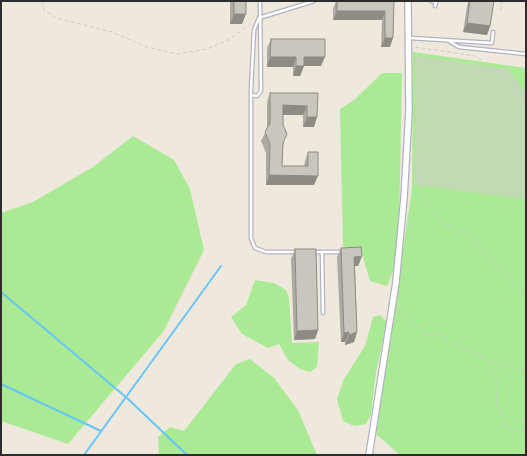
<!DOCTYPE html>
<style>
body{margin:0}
#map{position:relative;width:527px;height:456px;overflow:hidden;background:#efe9dd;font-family:Helvetica,sans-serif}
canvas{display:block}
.frame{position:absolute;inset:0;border:2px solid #2c2c2c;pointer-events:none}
</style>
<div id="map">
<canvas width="527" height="456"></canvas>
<div class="frame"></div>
</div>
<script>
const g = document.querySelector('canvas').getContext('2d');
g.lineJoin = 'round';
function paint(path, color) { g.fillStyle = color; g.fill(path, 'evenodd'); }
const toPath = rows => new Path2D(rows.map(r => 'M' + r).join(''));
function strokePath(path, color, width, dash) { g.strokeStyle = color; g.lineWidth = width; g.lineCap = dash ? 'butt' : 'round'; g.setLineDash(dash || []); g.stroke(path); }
paint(toPath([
 [413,52,526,68,526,455,400,455,376,434,412,188],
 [382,73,402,73,399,228,396,264,387,286,370,281,361,251,343,246,340,109,354,100],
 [133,136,174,160,190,189,204,250,163,332,68,444,1,421,1,213,33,202,93,167],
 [255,280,274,283,286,290,289,298,292,343,319,342,317,367,310,372,300,369,288,360,279,344,268,348,242,334,231,317,246,305],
 [380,315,387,322,376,372,371,414,366,424,354,426,343,421,337,399,344,379,365,346,373,317],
 [250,359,274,378,298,410,317,455,159,455,158,437,170,427,184,431,236,364]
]), '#aaea95');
paint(toPath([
 [416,56,508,69,526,93,526,199,414,185]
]), '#c2dab3');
strokePath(toPath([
 [1,292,127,398,187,455],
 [1,384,101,431],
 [84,455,221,266]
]), '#67c5fa', 2);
const service = toPath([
 [431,1,436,2,435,6],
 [410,38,492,43,493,32],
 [449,41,459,47,526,54],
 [251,95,257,96,261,91,260,1],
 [296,252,266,252,255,248,251,238,251,89,254,30,259,18,314,1],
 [314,252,341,252],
 [322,252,323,313]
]);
const minor = toPath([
 [369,455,396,282,404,198,409,111,408,1]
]);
strokePath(service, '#b1b2c1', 5);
strokePath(minor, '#b1b2c1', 8);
strokePath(toPath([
 [42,1,44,10,56,18,112,32,147,47,177,54,207,49,228,40,252,23],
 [501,10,502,1],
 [415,47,475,56,512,80,526,100],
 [412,157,424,200,443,223,466,233,526,295],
 [397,308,407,319,426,334,441,335,453,344,500,364,526,371],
 [483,357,497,380,497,406,506,427,526,432]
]), '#ccc', 1, [4, 2.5]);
strokePath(service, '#fff', 2.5);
strokePath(minor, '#fff', 5.5);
paint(toPath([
 [230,1,246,1,242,24,230,24],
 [336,1,394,1,390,47,381,47,382,20,333,20,333,9],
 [468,1,494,1,490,26,487,35,463,32],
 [271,39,321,66,304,66,300,76,293,76,293,67,267,67,267,48],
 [270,93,318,93,314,127,303,127,303,115,283,115,284,143,283,146,282,166,304,166,305,161,308,152,314,185,266,185,266,153,261,141,267,129,267,102],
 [341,248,362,256,358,266,355,266,357,332,354,342,345,345,345,342,341,342,337,257],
 [295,249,318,330,315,339,294,340,291,259]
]), '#aeaaa3');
paint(toPath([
 [337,11,385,11,382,20,333,20],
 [234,14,246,14,242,24,230,24],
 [467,23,490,26,487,35,463,32],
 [385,38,393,38,390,47,381,47],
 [270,57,296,57,293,67,267,67],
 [304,57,325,57,321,66,300,66],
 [296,66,304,66,300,76,293,76],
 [283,105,307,106,303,115,280,115],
 [307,117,317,117,314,127,303,127],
 [269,175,318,176,314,185,266,185],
 [362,256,358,266,351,266,354,257],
 [318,330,315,339,294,340,297,331],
 [349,332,345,342,341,342,344,333],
 [357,332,354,342,345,345,349,335]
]), '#8d8b84');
const building = toPath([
 [234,1,246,1,246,14,234,14,234,1],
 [337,1,394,1,393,38,385,38,385,11,337,11,337,1],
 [470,1,494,1,490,26,467,23,470,1],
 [271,39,325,39,325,57,304,57,304,66,296,66,296,57,270,57,271,39],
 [270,93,318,93,317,117,307,117,307,106,283,105,283,125,287,134,283,143,282,166,308,166,308,152,318,152,318,176,269,175,270,144,265,132,270,123,270,93],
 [361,247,362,256,354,257,357,332,349,335,349,332,344,333,341,248,361,247],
 [295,249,316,249,318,330,297,331,295,249]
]);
paint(building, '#cac6bd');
strokePath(building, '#8d8b84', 1);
</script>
